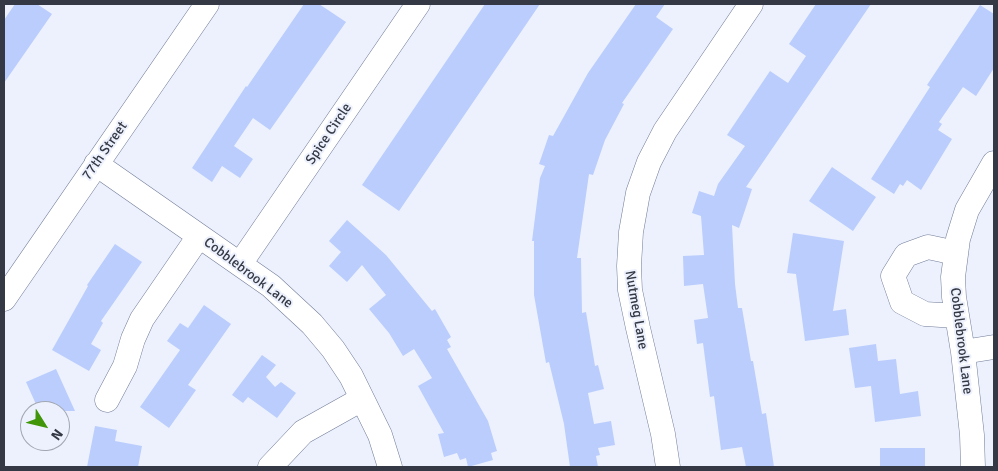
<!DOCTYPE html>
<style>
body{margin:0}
#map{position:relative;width:998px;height:471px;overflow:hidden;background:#ecf1fd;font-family:Signika,sans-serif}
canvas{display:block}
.frame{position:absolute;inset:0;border:5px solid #343945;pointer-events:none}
.north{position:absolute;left:20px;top:401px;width:50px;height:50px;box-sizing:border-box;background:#ecf1fd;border:1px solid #a2a7b3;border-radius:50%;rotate:126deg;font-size:14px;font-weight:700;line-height:20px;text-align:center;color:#343945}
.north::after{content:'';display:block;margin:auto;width:18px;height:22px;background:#409608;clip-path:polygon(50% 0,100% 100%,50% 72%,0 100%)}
</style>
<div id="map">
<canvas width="998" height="471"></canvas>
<div class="frame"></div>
<div class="north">N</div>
</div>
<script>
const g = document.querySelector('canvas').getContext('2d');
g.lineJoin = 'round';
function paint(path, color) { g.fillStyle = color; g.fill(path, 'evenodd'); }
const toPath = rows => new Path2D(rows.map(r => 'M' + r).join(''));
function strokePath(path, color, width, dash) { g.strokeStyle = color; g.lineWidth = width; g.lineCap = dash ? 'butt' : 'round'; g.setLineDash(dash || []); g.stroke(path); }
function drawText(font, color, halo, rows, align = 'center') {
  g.font = font + ' Signika,sans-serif'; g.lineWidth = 4; g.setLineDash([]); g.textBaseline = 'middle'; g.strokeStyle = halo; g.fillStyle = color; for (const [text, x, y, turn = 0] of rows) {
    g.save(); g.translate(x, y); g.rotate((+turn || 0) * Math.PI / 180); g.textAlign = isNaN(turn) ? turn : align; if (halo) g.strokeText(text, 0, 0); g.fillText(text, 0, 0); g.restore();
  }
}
paint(toPath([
 [15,4,37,4,52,14,4,83,4,20],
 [304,4,319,4,346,22,270,130,253,118,234,146,253,159,240,178,222,166,212,182,192,168,246,86,247,87],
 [485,4,540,4,399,211,362,185],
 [636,4,665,4,656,17,673,29,622,103,624,104,605,140,593,175,589,174,577,258,581,258,582,313,586,312,595,366,598,365,604,389,588,393,594,424,611,421,615,445,598,448,600,455,596,456,598,467,570,467,564,424,549,362,546,363,534,295,534,241,532,241,540,178,545,166,539,164,549,135,553,136,588,73],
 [816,4,871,4,746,187,752,189,739,228,732,225,735,284,738,308,742,308,751,361,753,361,762,414,766,413,774,467,746,467,742,447,721,450,714,396,710,397,703,343,697,344,694,320,708,318,703,284,684,286,683,256,704,255,701,216,692,213,699,191,714,196,718,184,745,146,727,135,770,71,788,83,806,56,789,44],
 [980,5,994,14,994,68,976,96,963,87,939,122,942,124,938,130,952,139,921,190,907,180,903,186,900,184,894,194,871,179,930,87,927,85],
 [832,167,876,197,853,231,809,201],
 [347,220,386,255,432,311,435,309,451,337,447,340,451,347,447,349,488,421,497,451,491,453,493,460,468,467,466,458,460,460,457,453,444,457,438,434,444,433,418,386,432,378,414,349,403,356,389,333,369,309,386,295,362,265,347,282,329,266,341,252,329,241],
 [793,233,844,241,833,311,846,309,849,335,805,341,796,274,787,273],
 [115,244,142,262,101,321,103,323,91,344,101,350,89,371,52,350,88,286,87,285],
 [204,305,231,324,188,385,196,390,169,428,140,407,180,350,167,341,180,323,188,328],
 [876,344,878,361,896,359,900,394,918,391,921,416,875,422,871,386,855,388,849,348],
 [262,355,276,365,266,377,275,387,281,382,296,393,277,418,248,397,243,403,232,395],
 [56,369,75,411,39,411,26,382],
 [95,426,117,430,115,441,142,446,138,467,87,467],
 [880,448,925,448,925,467,880,467]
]), '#bacdfd');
const minor = toPath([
 [96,164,271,286,312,324,333,349,351,376,380,435,390,467],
 [956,253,928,247,906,255,893,276,902,302,925,314,957,316],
 [240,264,418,4],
 [4,299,207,4],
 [963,352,994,347],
 [107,400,125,366,133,339,142,319,199,236],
 [270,467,303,432,362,399],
 [668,467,663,434,638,328,630,290,629,266,631,232,638,193,649,162,665,131,751,4],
 [973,467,972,435,963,352,954,297,953,277,958,239,967,210,994,163]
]);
strokePath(minor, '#727c97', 25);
strokePath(minor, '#fff', 24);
drawText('14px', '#343945', '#ecf1fd', [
 ["Spice Circle",329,134,-56],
 ["77th Street",105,151,-55],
 ["Cobblebrook Lane",248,273,37],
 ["Nutmeg Lane",636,310,80],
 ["Cobblebrook Lane",961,341,83]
]);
</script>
